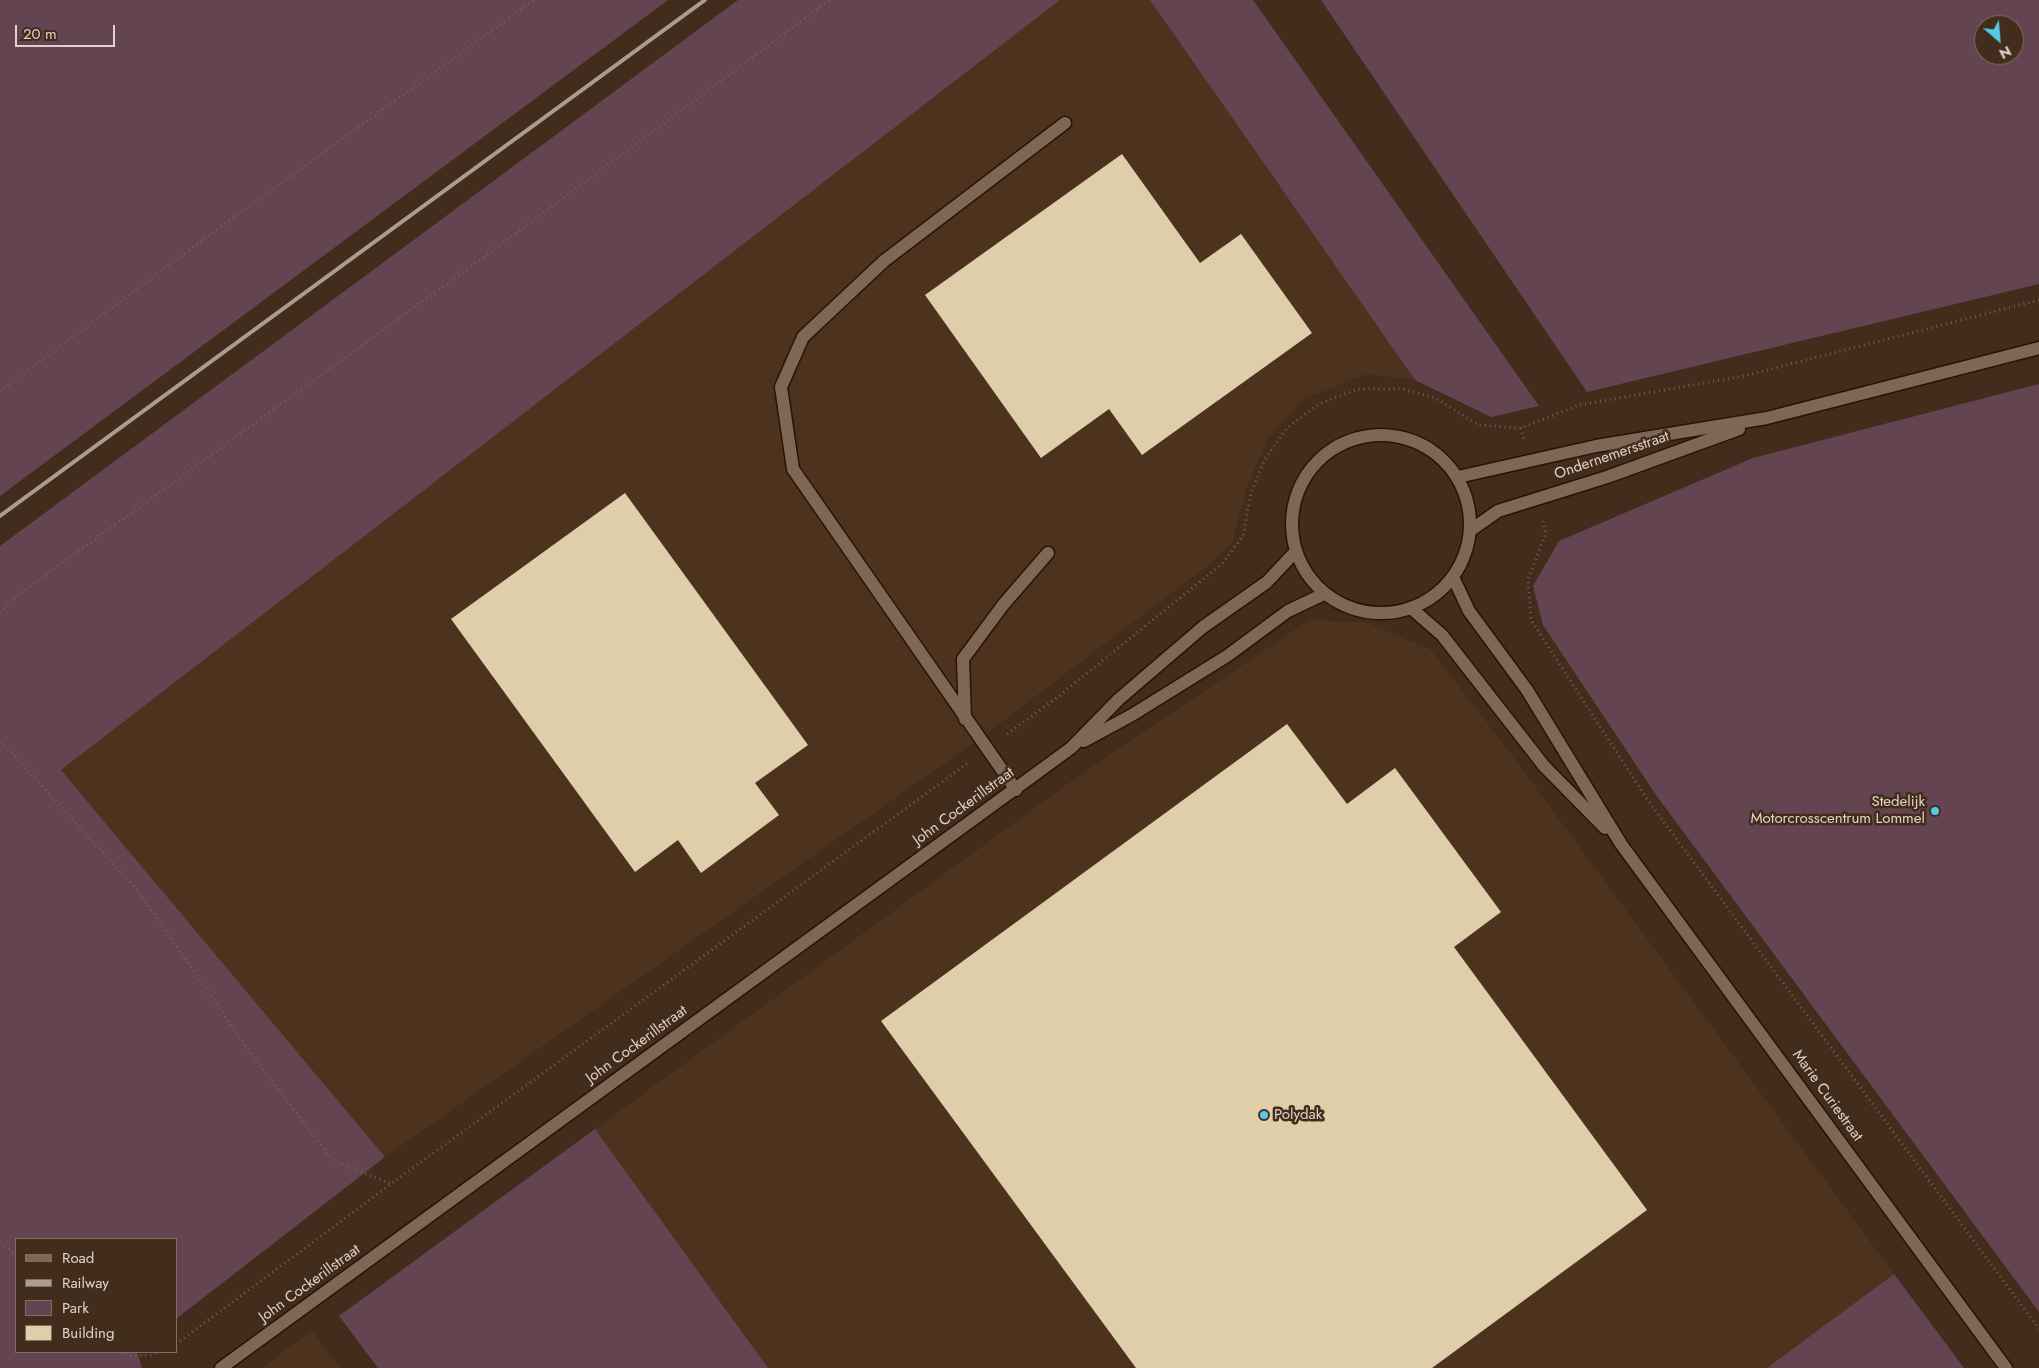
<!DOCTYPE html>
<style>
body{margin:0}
#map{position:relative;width:2039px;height:1368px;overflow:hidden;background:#422c1c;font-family:Jost,sans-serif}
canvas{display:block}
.legend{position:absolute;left:15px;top:1238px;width:162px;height:115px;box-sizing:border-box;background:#422c1c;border:1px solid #816e61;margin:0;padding:6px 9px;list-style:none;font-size:15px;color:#e0d2c8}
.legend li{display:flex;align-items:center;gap:10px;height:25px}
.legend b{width:25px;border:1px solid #816e61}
.north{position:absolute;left:1974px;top:15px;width:50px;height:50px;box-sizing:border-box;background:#422c1c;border:1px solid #816e61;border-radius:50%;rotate:153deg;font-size:14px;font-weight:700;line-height:20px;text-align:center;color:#e0d2c8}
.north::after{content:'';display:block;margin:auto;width:18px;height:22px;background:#57c9e2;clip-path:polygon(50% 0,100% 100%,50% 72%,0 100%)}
.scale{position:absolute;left:15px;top:25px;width:100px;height:22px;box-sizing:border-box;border:2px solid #e0d2c8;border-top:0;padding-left:6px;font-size:15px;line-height:18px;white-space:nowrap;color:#e0d2c8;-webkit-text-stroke:4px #422c1c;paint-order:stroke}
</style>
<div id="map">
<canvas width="2039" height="1368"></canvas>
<ul class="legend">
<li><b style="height:6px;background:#806755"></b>Road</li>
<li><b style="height:6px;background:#ac9c90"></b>Railway</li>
<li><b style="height:14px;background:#654451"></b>Park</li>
<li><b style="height:14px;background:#decfaa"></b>Building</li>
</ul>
<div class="north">N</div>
<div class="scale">20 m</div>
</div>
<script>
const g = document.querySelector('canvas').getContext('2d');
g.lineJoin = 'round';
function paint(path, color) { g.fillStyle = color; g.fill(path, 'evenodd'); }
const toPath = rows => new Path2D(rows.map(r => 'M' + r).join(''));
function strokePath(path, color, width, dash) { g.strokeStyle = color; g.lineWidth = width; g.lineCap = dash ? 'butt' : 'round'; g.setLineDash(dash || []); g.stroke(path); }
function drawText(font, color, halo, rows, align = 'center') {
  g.font = font + ' Jost,sans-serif'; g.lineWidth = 5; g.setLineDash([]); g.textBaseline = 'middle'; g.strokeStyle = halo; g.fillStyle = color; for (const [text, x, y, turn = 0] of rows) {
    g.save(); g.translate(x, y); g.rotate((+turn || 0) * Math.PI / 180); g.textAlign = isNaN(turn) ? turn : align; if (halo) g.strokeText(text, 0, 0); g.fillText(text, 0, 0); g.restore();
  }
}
paint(toPath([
 [1060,0,1150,0,1415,380,1367,374,1304,399,1270,435,1247,486,1233,541,1205,568,982,737,385,1157,61,770],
 [1309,620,1364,622,1430,649,1506,747,1894,1274,1767,1368,768,1368,595,1129,1073,780],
 [312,1330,340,1368,262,1368]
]), '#4d321d');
paint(toPath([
 [0,0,668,0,0,496],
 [738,0,1060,0,61,770,385,1157,176,1319,176,1239,16,1239,16,1352,137,1352,142,1368,0,1368,0,546],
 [1150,0,1253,0,1539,406,1491,417,1415,380],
 [1321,0,2039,0,2039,284,1587,392],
 [1984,25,2014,25,2014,55,1984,55],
 [2039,384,2039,1312,1656,795,1543,625,1533,586,1559,541,1753,458],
 [595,1129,768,1368,378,1368,339,1316],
 [1894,1274,1964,1368,1767,1368]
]), '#654451');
paint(toPath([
 [1122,154,1200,263,1241,234,1312,333,1142,455,1109,409,1041,458,925,295],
 [625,493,808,745,755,783,779,815,701,873,678,840,635,872,451,619],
 [1287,724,1347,804,1395,768,1501,912,1454,947,1647,1210,1432,1368,1136,1368,881,1021]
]), '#decfaa');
const service = toPath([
 [965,719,963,659,1003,605,1048,553],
 [1016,790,793,469,781,387,803,337,884,261,1065,123]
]);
const minor = toPath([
 '1292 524a89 89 0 1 1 178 0a89 89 0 1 1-178 0Z',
 [1458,477,1596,446,1767,418,2039,348],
 [1471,530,1498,511,1607,477,1739,429],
 [1453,577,1469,611,1527,690,1621,844,2006,1368],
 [1411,608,1442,635,1544,766,1605,828],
 [1084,741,1132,715,1227,656,1288,611,1324,594],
 [221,1368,1071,748,1119,699,1203,627,1267,582,1295,552]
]);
strokePath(service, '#281405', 15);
strokePath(minor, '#281405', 15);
strokePath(toPath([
 [0,391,178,258,534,0],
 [1521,428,1524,440],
 [1543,521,1546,533,1528,579,1531,620,1647,799,2039,1329],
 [0,613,21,593,481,259,830,0],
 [1007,734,1055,699,1222,564,1243,536,1251,493,1265,459,1287,428,1319,404,1358,389,1403,389,1435,398,1479,425,1521,428,1579,405,1744,376,2039,300],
 [0,743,10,751,138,891,254,1058,333,1160,391,1184],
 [0,1243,16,1255],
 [176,1344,391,1184,968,763],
 [121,1352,131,1356,151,1355,159,1352]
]), '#746052', 3, [1, 4]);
strokePath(service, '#806755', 12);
strokePath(minor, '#806755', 12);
strokePath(toPath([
 [0,516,705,0]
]), '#ac9c90', 4);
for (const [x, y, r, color] of [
 [1935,811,5,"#57c9e2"],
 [1264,1115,5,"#57c9e2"]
]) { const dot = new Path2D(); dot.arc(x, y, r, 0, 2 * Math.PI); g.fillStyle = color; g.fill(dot); strokePath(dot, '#422c1c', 2); }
drawText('15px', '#e0d2c8', '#422c1c', [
 ["Ondernemersstraat",1612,456,-19],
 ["John Cockerillstraat",964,807,-36],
 ["John Cockerillstraat",637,1045,-36],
 ["Marie Curiestraat",1827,1096,54],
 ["John Cockerillstraat",310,1284,-36]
]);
drawText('15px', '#e0d2c8', '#422c1c', [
 ["Stedelijk",1925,802],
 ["Motorcrosscentrum Lommel",1925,819],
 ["Polydak",1274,1115,"left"]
], 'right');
</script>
